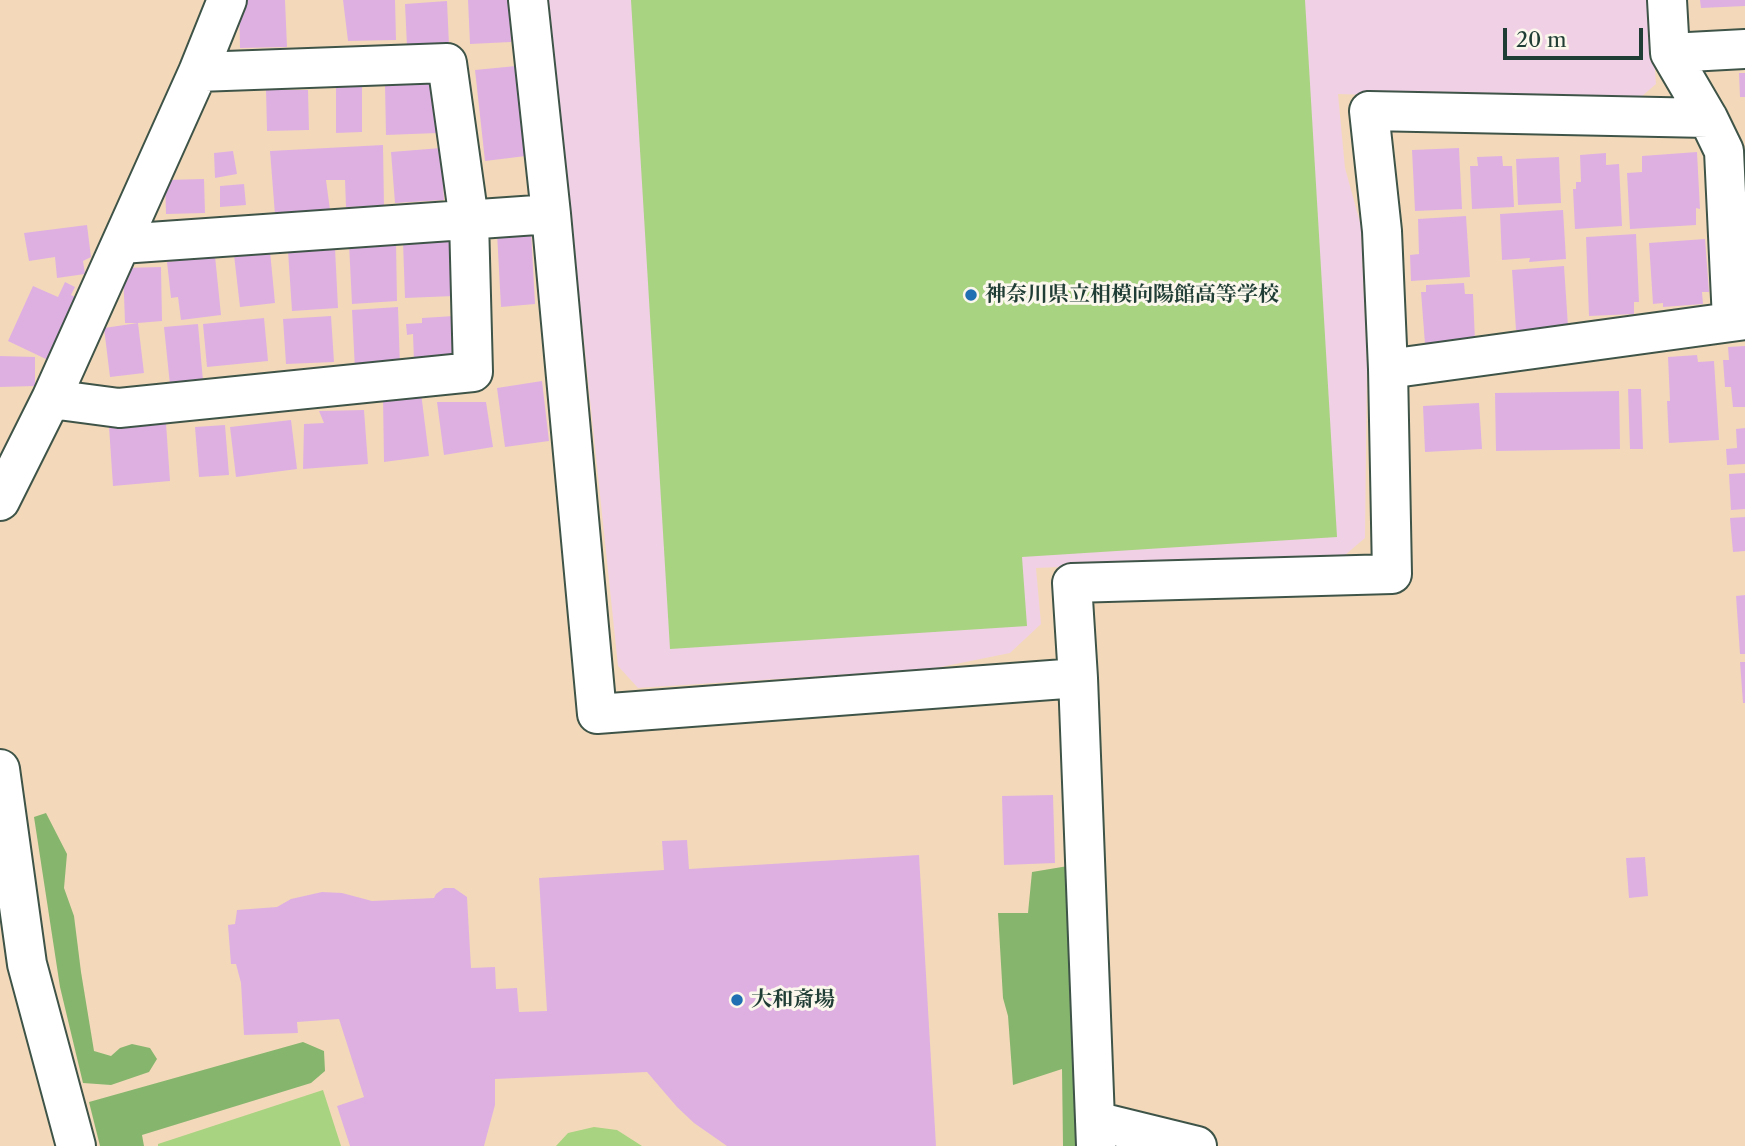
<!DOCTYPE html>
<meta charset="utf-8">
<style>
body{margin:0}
#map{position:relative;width:1745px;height:1146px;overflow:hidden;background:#f3d9ba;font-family:"Libre Caslon Text",serif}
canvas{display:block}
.scale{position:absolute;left:1503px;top:28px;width:140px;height:32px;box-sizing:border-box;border:4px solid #1f3d34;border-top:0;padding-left:9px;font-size:21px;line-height:24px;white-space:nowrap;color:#1f3d34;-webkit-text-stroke:5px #fbf7ec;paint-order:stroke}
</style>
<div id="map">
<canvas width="1745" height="1146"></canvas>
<div class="scale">20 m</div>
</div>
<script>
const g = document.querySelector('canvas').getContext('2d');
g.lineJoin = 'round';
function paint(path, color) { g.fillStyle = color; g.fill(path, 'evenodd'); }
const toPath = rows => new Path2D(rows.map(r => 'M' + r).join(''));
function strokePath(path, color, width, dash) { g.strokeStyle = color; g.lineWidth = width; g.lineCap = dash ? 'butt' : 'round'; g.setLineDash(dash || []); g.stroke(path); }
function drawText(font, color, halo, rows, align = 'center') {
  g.font = font + ' "Libre Caslon Text","Noto Serif JP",serif'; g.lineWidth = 6; g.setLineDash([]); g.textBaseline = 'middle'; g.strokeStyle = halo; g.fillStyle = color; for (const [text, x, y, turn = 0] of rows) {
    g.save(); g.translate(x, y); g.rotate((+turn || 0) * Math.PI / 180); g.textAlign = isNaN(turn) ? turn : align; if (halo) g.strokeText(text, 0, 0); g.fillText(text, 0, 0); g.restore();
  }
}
paint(toPath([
 [548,0,1650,0,1656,84,1634,103,1338,94,1345,168,1361,226,1367,364,1365,538,1345,555,1036,568,1041,624,1010,653,931,669,638,688,618,666]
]), '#f0d0e4');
paint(toPath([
 [631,0,1305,0,1337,537,1022,557,1027,626,670,649],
 [323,1090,341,1146,158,1146,158,1144],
 [594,1127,617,1130,642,1146,556,1146,568,1133]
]), '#a8d380');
paint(toPath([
 [46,813,67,854,64,888,74,916,81,972,94,1051,111,1056,120,1048,132,1044,150,1048,157,1059,149,1072,111,1085,83,1083,60,987,34,817],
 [1068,866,1086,1146,1063,1146,1062,1069,1013,1085,1008,1016,1003,998,998,913,1028,913,1032,872],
 [303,1042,324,1051,325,1071,311,1083,142,1135,144,1146,100,1146,89,1102]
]), '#86b56e');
paint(toPath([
 [239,0,285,0,287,47,240,48],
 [343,0,395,0,396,40,348,41],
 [468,0,510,0,511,42,470,44],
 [1700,0,1745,0,1745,6,1701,8],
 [447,1,449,45,407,47,405,4],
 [516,66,526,156,485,161,475,70],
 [1739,73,1745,73,1745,97,1740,97],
 [437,83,438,133,386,135,385,85],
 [336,86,362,86,362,132,336,133],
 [266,90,308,90,309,130,267,131],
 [383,145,384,206,346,207,345,180,326,180,330,210,275,215,270,151],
 [441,148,444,200,395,203,391,152],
 [1459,148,1462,209,1415,211,1412,150],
 [233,151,237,174,215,178,214,153],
 [1697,152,1700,209,1696,208,1696,225,1630,229,1627,173,1642,172,1642,156],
 [1606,153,1606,165,1619,164,1622,226,1575,229,1573,189,1576,189,1576,182,1581,182,1580,155],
 [1502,156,1503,166,1512,166,1514,207,1472,209,1470,166,1478,166,1477,157],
 [1559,157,1561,203,1518,205,1516,159],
 [204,179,205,213,166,214,165,180],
 [244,184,246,205,220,207,220,186],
 [1563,210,1566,259,1529,262,1530,258,1502,260,1500,214],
 [1466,216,1470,277,1411,281,1410,255,1419,254,1418,219],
 [87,225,91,257,83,261,85,274,57,278,55,257,29,261,24,233],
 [531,231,535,304,501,307,497,233],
 [1636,234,1639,302,1634,302,1634,314,1589,316,1586,237],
 [1705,239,1709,292,1702,292,1703,304,1663,307,1663,303,1653,304,1649,243],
 [452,240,454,296,405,298,403,242],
 [396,241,397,301,352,304,349,244],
 [335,248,338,308,292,311,288,251],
 [270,251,275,303,240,307,234,255],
 [215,256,221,315,181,320,178,297,171,298,167,262],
 [1564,266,1568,326,1540,329,1540,332,1521,333,1522,330,1516,330,1512,270],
 [161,267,162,321,138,323,144,373,110,377,104,328,138,323,125,323,123,268],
 [65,282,75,287,71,295,79,299,50,361,8,341,33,286,58,297],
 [1464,283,1465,294,1473,294,1475,341,1425,344,1421,292,1426,292,1426,285],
 [398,307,400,367,355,370,352,310],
 [331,316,334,362,286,364,283,319],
 [454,316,457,360,414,362,413,334,407,335,406,324,422,323,422,318],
 [264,318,268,361,207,367,203,324],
 [198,324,203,381,170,385,164,327],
 [1745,346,1745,407,1733,407,1731,387,1725,387,1723,360,1729,360,1728,347],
 [1697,355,1698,362,1714,361,1719,440,1669,443,1667,401,1670,401,1668,357],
 [0,356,35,357,35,386,0,387],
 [542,381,549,441,505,447,497,388],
 [1628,389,1641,389,1643,449,1630,449],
 [1619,391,1620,449,1496,451,1495,393],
 [421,393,429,456,384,462,383,397],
 [437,402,486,402,493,447,444,455],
 [1479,403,1482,449,1425,452,1423,406],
 [364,410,368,464,303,469,304,424,324,423,319,411],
 [291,420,297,469,236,477,230,427],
 [166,423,170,481,113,486,109,427],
 [225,425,229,475,199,477,195,427],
 [1745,428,1745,464,1727,465,1726,449,1737,448,1736,429],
 [1745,473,1745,509,1731,510,1729,474],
 [1745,517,1745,551,1733,552,1730,518],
 [1745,595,1745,654,1740,654,1736,596],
 [1740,662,1745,662,1745,703,1743,703],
 [1053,795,1055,863,1004,865,1002,796],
 [687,840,689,869,919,855,936,1146,727,1146,694,1123,677,1107,647,1072,495,1079,495,1105,484,1146,350,1146,337,1106,364,1097,339,1019,297,1022,298,1033,244,1035,241,983,236,964,231,964,228,925,235,924,237,910,277,907,291,899,322,892,342,893,372,901,434,898,436,894,444,888,454,888,467,897,471,968,495,967,496,989,517,988,519,1012,547,1011,539,878,664,870,662,841],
 [1645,857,1648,896,1629,898,1626,858]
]), '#deb0e2');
const street = toPath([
 [528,0,551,214,597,714,1078,678],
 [1667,0,1670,53,1708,118,1724,151,1732,320],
 [1670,53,1745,49],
 [121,244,551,214],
 [1388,369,1745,320],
 [51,399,119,408,473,372,469,220,447,63,198,72],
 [0,501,51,399,198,72,227,0],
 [0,769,27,964,76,1146],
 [1095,1121,1197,1146],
 [1096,1146,1078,678,1072,583,1392,574,1388,369,1382,231,1369,111,1708,118]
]);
strokePath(street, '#3f5448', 42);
strokePath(street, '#fff', 38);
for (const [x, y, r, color] of [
 [971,295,7,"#1f6fb2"],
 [737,1000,7,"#1f6fb2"]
]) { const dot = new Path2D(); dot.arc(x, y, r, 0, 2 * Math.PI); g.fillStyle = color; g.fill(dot); strokePath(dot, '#fbf7ec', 2.5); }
drawText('bold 21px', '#1f3d34', '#fbf7ec', [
 ["神奈川県立相模向陽館高等学校",985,295],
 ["大和斎場",751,1000]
], 'left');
</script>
